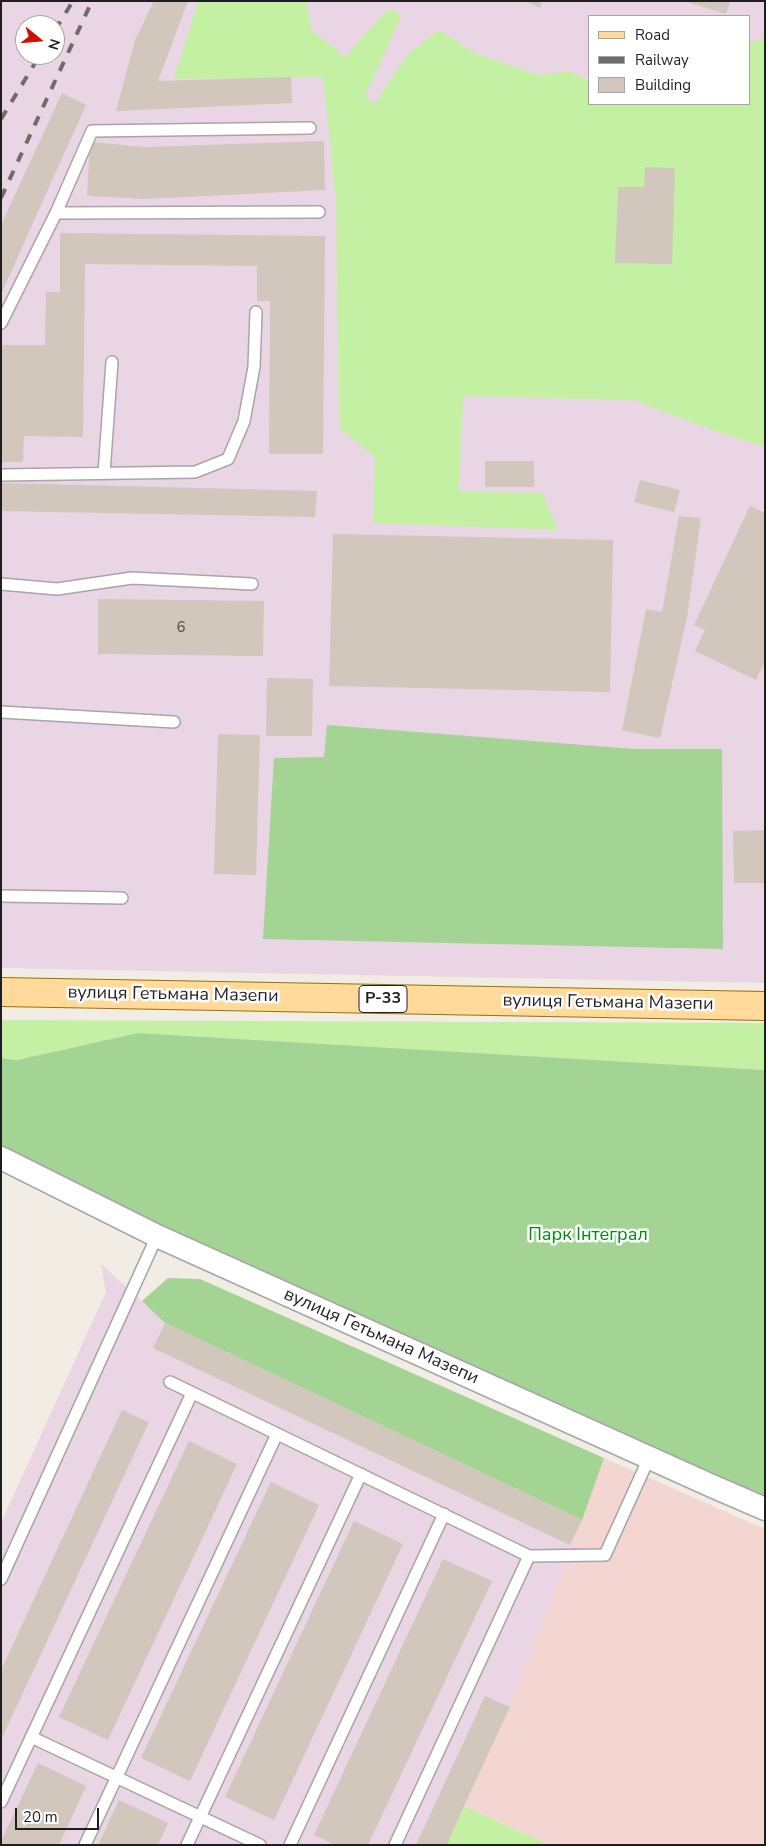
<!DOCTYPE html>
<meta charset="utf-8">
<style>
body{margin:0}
#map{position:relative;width:766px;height:1846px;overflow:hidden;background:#f1ede4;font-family:"Nunito Sans",sans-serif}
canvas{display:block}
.frame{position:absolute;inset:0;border:2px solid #1f1f1f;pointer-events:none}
.legend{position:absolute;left:588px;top:15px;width:162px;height:90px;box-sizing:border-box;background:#fff;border:1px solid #a5a5a5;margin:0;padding:6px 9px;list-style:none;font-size:15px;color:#1f1f1f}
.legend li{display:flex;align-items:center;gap:10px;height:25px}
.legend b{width:25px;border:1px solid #a5a5a5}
.north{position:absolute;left:15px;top:15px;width:50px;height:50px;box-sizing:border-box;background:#fff;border:1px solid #a5a5a5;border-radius:50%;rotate:107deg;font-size:14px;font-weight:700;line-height:20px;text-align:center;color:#1f1f1f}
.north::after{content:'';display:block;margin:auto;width:18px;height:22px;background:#cd0e00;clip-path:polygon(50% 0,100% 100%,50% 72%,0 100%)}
.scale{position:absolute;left:15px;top:1808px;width:84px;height:22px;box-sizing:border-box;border:2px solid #1f1f1f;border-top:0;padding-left:6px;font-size:15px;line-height:18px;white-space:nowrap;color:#1f1f1f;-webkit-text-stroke:4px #fff;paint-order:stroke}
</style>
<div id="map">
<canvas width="766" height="1846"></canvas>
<div class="frame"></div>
<ul class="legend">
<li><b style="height:6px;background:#ffda9a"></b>Road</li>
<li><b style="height:6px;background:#6d6d6d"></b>Railway</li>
<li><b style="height:14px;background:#d1c7bc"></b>Building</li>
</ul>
<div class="north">N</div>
<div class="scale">20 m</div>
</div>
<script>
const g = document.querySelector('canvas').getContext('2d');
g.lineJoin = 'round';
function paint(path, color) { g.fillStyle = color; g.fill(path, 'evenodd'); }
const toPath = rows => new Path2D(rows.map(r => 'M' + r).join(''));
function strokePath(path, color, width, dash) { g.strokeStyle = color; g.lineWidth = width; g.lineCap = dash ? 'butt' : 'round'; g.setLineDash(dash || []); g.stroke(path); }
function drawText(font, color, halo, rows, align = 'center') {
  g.font = font + ' "Nunito Sans",sans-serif'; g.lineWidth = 5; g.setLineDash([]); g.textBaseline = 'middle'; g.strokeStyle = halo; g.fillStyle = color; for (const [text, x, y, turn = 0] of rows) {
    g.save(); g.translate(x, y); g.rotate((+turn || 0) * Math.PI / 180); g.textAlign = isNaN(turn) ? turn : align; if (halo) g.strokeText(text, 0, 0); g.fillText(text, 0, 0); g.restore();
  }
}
paint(toPath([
 [604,1458,765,1529,765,1845,549,1845,464,1806,510,1707]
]), '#f3d5d1');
paint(toPath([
 [1,1,765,1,765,983,1,968],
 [590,16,750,16,750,104,590,104],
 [25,25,55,25,55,55,25,55],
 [101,1264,166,1323,582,1520,510,1707,447,1845,1,1845,1,1523,106,1292]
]), '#ead5e5');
paint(toPath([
 [198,1,307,1,311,30,345,57,388,9,402,15,365,95,374,105,407,55,439,30,475,53,538,75,568,71,590,81,590,104,750,104,750,42,765,38,765,444,758,445,715,431,634,400,463,396,459,491,543,493,558,530,373,523,375,457,339,428,336,200,323,77,174,79],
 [1,1020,765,1023,765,1070,138,1033,17,1060,1,1058],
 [464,1806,549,1845,447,1845]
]), '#c4f0a4');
paint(toPath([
 [327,725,635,749,722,749,723,949,263,939,274,758,324,757],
 [138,1033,765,1070,765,1506,1,1156,1,1058,17,1060],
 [168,1278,200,1279,604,1458,582,1520,165,1323,142,1301]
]), '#a3d494');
paint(toPath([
 [154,1,188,1,158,81,291,77,292,103,116,111,135,40],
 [524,1,542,1,540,8],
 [684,1,730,1,726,14],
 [62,93,86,105,1,294,1,225],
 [324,141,325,190,145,199,87,196,90,142,145,147],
 [645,167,675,168,672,264,615,263,618,187,644,187],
 [60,233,325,236,323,454,269,454,270,301,257,301,257,266,85,264,83,437,24,436,23,462,1,462,1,345,45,345,46,292,60,292],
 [485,461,534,461,534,487,485,487],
 [640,480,680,490,674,512,634,502],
 [1,483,317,491,315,517,1,511],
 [750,506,765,513,765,662,756,680,695,651,705,630,694,625],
 [679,516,701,518,687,617,660,738,622,730,646,609,662,612],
 [333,534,613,540,610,692,329,686],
 [98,599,264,601,263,656,98,654],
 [267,678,313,679,312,736,266,736],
 [218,734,260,735,256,875,214,874],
 [765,830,765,883,734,883,733,831],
 [165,1323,582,1520,570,1545,153,1348],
 [122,1410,149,1422,1,1740,1,1670],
 [189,1441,237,1464,108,1740,59,1717],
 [271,1482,319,1505,190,1781,141,1758],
 [354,1521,403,1544,274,1820,225,1797],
 [443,1559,492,1581,368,1845,335,1845,314,1835],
 [485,1696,510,1707,464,1806,447,1845,416,1845],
 [38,1763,86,1786,59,1845,1,1845,1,1841],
 [119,1800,168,1823,158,1845,98,1845]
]), '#d1c7bc');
const lane = toPath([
 [56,213,92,131,310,128],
 [1,323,56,213,319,212],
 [104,473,112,362],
 [1,475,195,472,228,459,244,421,254,367,256,312],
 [1,584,57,589,132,578,252,584],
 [1,712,174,722],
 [1,896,122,898],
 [170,1382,529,1556,395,1845],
 [529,1556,605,1555,649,1458],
 [1,1579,157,1236],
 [31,1737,260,1845],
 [1,1802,192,1393],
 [85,1845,277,1434],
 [187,1845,361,1474],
 [290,1845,444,1514]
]);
const street = toPath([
 [1,1158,157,1236,712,1486,765,1509]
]);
const primary = toPath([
 [1,992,765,1006]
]);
strokePath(lane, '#a6a6a6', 14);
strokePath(street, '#a6a6a6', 25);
strokePath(primary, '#997100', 30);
strokePath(lane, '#fff', 11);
strokePath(street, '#fff', 22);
strokePath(primary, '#ffda9a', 28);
strokePath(toPath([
 [55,30,73,1],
 [1,119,40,55],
 [1,198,92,1]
]), '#6d6d6d', 4, [10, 10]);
drawText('15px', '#4c4946', null, [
 ["6",181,628]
]);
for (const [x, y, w] of [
 [383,999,48]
]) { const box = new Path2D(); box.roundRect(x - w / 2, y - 13.5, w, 27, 4); g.fillStyle = '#fff'; g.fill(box); strokePath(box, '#1f1f1f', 1); }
drawText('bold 16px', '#1f1f1f', null, [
 ["Р-33",383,999]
]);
drawText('18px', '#1f1f1f', '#fff', [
 ["вулиця Гетьмана Мазепи",173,995,1],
 ["вулиця Гетьмана Мазепи",608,1003,1],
 ["вулиця Гетьмана Мазепи",381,1337,24]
]);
drawText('18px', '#008915', '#fff', [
 ["Парк Інтеграл",588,1236]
]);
</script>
